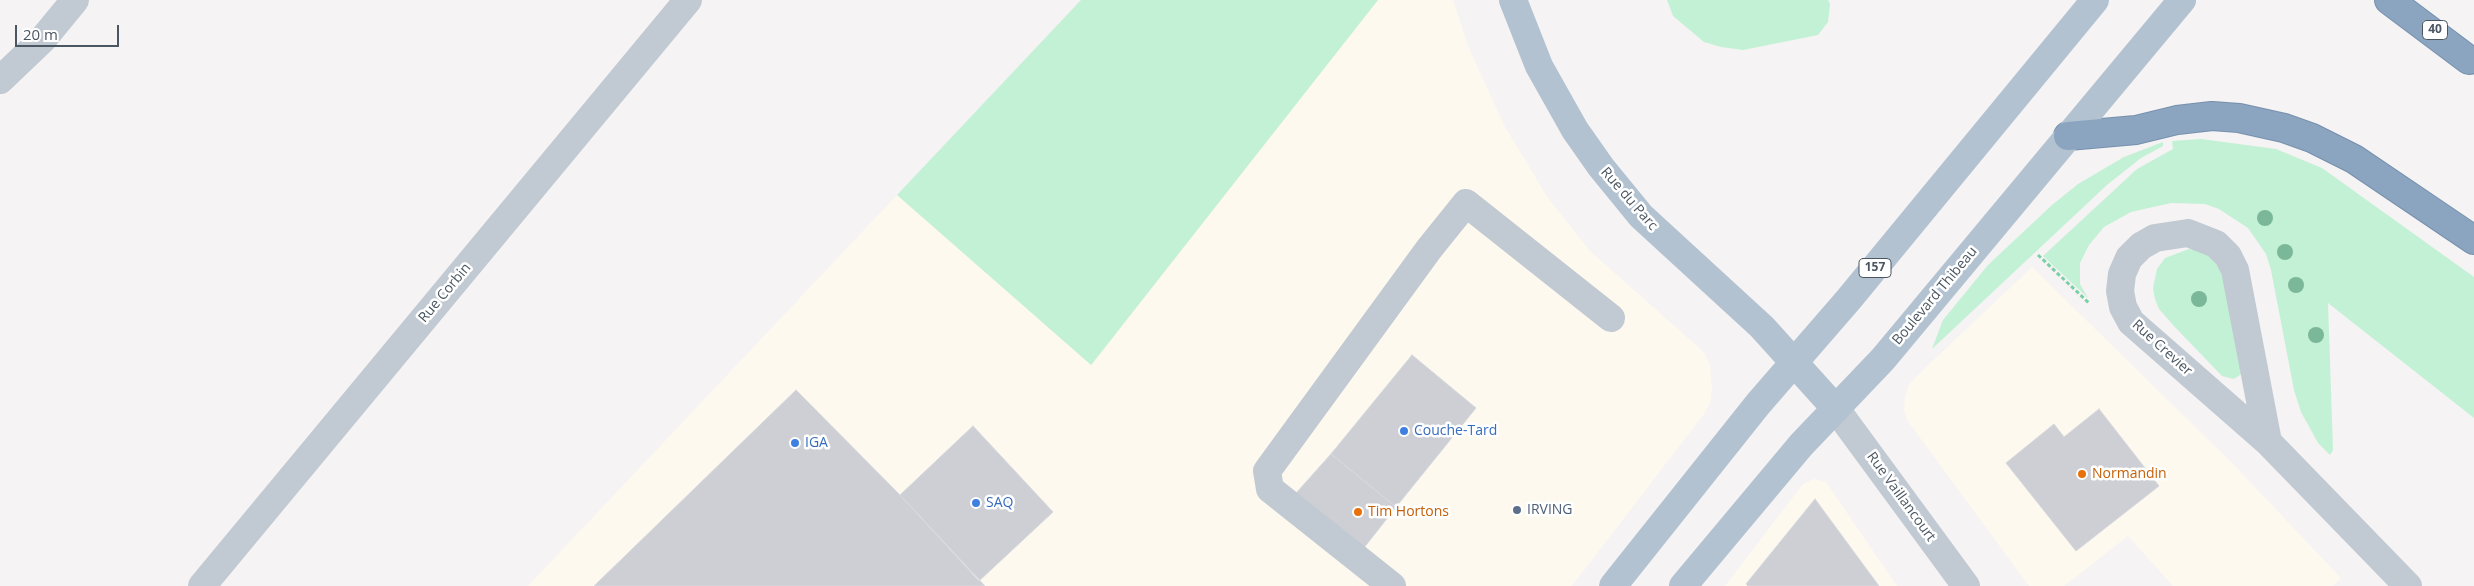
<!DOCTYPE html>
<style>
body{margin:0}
#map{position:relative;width:2474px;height:586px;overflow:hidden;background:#f5f3f3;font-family:"Open Sans",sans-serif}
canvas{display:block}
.scale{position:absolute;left:15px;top:25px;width:104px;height:22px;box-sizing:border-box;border:2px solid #4a5661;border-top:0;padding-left:6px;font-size:15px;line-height:18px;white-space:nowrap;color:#4a5661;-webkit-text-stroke:4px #fff;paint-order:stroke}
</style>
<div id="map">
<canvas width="2474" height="586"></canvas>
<div class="scale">20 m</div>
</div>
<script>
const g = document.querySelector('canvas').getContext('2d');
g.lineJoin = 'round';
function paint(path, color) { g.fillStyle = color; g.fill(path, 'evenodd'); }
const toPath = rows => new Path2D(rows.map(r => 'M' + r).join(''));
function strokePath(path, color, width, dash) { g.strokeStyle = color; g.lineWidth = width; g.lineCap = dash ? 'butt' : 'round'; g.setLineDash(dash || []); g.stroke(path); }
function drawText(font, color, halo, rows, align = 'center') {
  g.font = font + ' "Open Sans",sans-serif'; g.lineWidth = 5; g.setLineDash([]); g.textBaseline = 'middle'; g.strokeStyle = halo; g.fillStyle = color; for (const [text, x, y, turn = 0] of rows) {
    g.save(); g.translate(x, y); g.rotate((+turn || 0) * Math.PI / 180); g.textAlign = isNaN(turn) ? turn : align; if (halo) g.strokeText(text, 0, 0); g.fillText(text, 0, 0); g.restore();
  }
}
paint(toPath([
 [1378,0,1453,0,1468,46,1505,127,1548,198,1590,251,1697,346,1705,354,1710,365,1712,389,1710,403,1704,414,1572,586,528,586,897,195,1092,365],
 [2032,267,2233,464,2341,578,2333,586,2173,586,2128,536,2064,586,2029,586,1907,420,1904,410,1905,396,1909,385,1920,373],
 [1814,479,1826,482,1897,586,1725,586,1803,484]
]), '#fdf9ef');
paint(toPath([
 [1081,0,1378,0,1091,365,897,195],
 [1667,0,1828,0,1830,4,1828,22,1818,35,1743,50,1721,47,1704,42,1673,16],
 [2201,139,2276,149,2322,168,2474,277,2474,418,2328,303,2333,450,2330,455,2318,443,2301,412,2294,390,2271,270,2266,254,2248,228,2219,209,2205,204,2171,203,2131,212,2104,227,2089,245,2080,263,2080,284,2088,298,2043,256,2137,169,2173,149,2172,141],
 [2163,142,2163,146,2141,158,2108,184,1932,349,1943,320,1988,265,2052,205,2078,184,2124,157],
 [2189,249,2201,251,2214,257,2221,266,2243,373,2234,379,2222,376,2173,325,2159,309,2155,299,2153,288,2157,269,2165,258]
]), '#c3f1d5');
const building = toPath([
 [1412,355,1476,408,1396,507,1331,454,1412,355],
 [796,390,900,495,985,586,594,586,796,390],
 [2099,409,2159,486,2076,551,2006,463,2054,424,2064,437,2099,409],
 [973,426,1053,512,979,581,900,495,973,426],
 [1331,454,1396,507,1356,558,1289,501,1331,454],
 [1815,499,1879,586,1748,586,1746,584,1815,499]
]);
paint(building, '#cdcfd5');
strokePath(building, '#d7d9de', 1);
const highway = toPath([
 [2389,0,2469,60],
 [2068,136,2136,130,2177,120,2212,116,2239,118,2284,128,2312,138,2354,159,2474,240]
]);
strokePath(highway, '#7690ad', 30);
strokePath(toPath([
 [2038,255,2089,303]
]), '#7ad0a6', 3, [4, 2.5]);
strokePath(toPath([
 [0,80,43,39,75,0],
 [2188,233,2216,244,2228,256,2235,270,2268,442,2131,322,2123,307,2120,291,2122,274,2129,258,2141,246,2155,238,2188,233],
 [1836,409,1966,586],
 [2268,442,2408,586],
 [202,586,688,0],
 [1392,586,1270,489,1267,471,1429,249,1466,203,1611,318]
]), '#c1cad2', 28);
strokePath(toPath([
 [1513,0,1539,66,1575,130,1601,167,1641,216,1762,327,1836,409],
 [1613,586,1758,404,1849,299,2095,0],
 [1683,586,1801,445,1883,359,2182,0]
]), '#b3c2d1', 28);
strokePath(highway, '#8ba5c1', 28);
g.fillStyle = '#7bb799';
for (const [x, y] of [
 [2265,218],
 [2285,252],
 [2296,285],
 [2199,299],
 [2316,335]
]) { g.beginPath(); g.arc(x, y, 8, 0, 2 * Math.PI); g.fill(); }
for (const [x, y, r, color] of [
 [1404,431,5,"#3f7fe0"],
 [795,443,5,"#3f7fe0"],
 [2082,474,5,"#e8710a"],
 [976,503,5,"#3f7fe0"],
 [1517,510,5,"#5c6f8a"],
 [1358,512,5,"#e8710a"]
]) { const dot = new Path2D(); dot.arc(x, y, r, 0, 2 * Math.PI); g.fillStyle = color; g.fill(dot); strokePath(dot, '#fff', 2); }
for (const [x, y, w] of [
 [2435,30,25],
 [1875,268,32]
]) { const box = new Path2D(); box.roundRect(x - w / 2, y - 9.5, w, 19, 4); g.fillStyle = '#fff'; g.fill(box); strokePath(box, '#4a5661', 1); }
drawText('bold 12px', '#4a5661', null, [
 ["40",2435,30],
 ["157",1875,268]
]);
drawText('14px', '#4a5661', '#fff', [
 ["Rue du Parc",1629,199,49],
 ["Rue Corbin",445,293,-50],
 ["Boulevard Thibeau",1935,296,-50],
 ["Rue Crevier",2162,348,42],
 ["Rue Vaillancourt",1901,497,54]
]);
drawText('14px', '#366cbe', '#fff', [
 ["Couche-Tard",1414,431],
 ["IGA",805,443],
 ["SAQ",986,503]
], 'left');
drawText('14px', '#c56008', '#fff', [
 ["Normandin",2092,474],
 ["Tim Hortons",1368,512]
], 'left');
drawText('14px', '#4e5e75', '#fff', [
 ["IRVING",1527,510]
], 'left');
</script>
